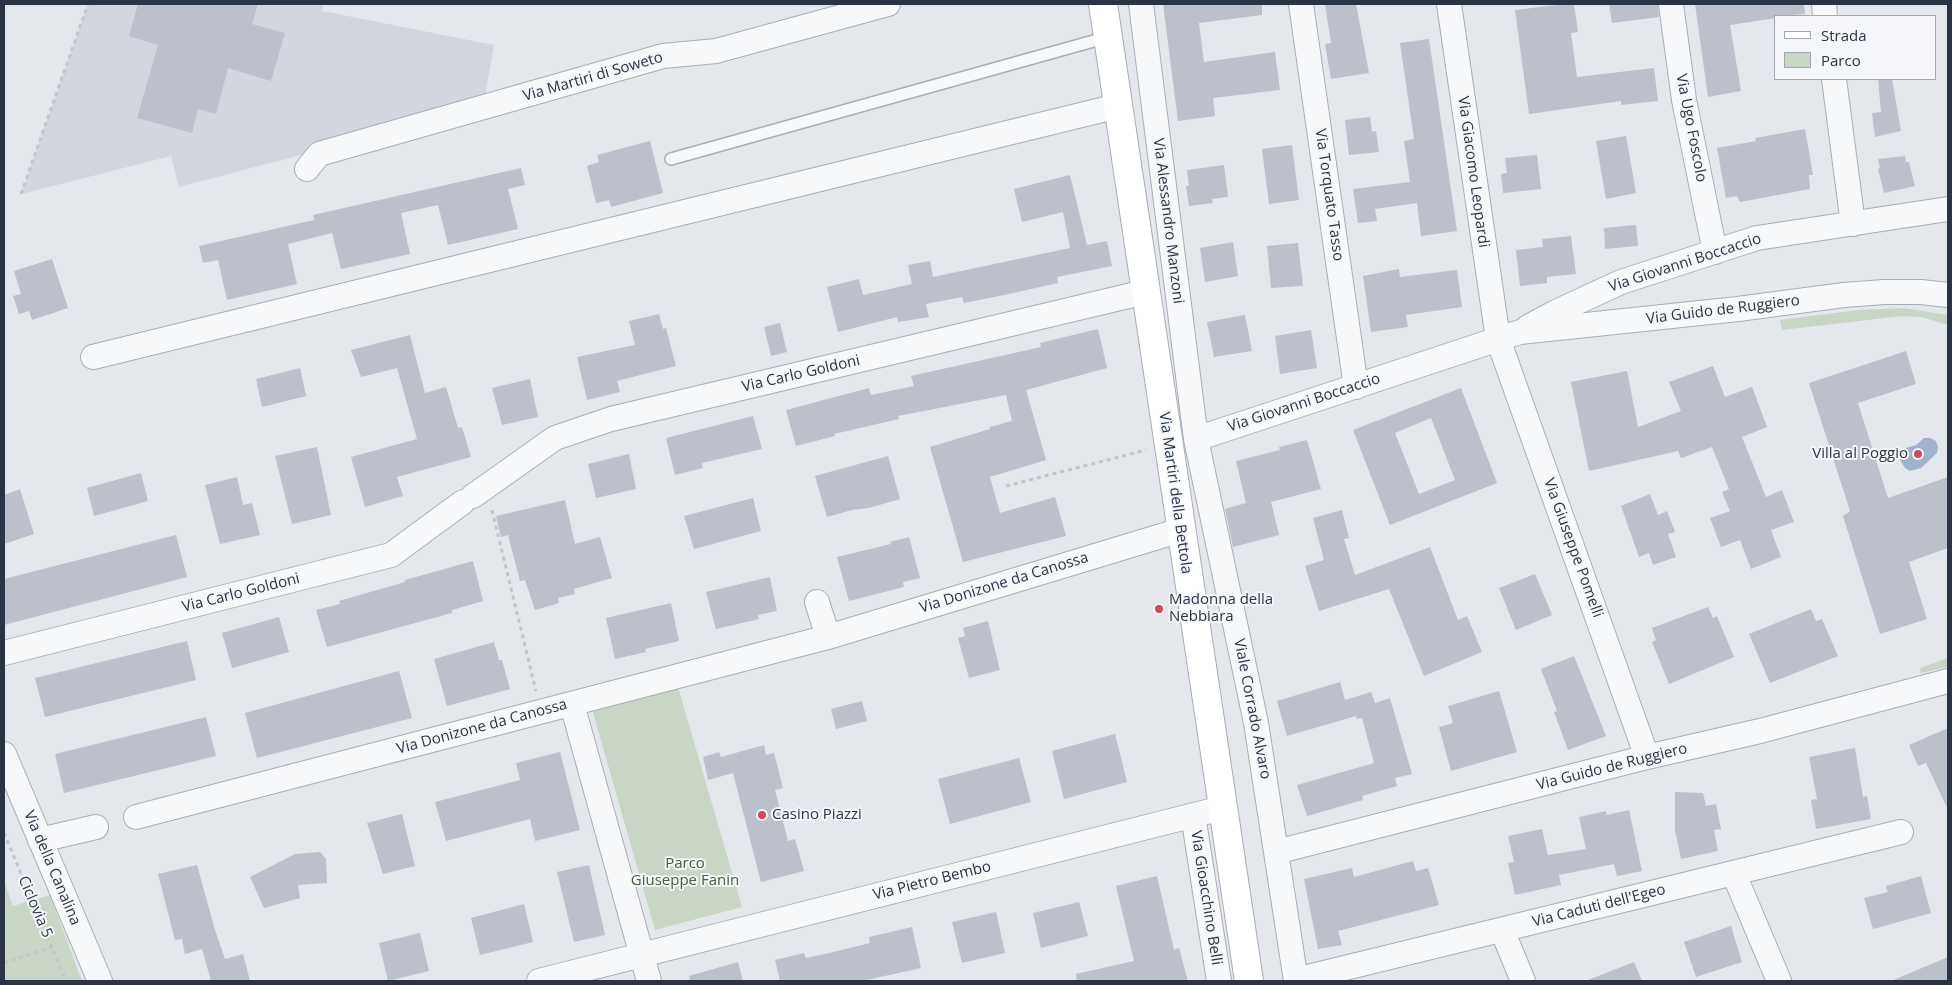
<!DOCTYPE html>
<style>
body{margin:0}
#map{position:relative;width:1952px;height:985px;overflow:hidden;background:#e4e7ec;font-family:"Open Sans",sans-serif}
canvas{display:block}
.frame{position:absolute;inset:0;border:5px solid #2b3445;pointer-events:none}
.legend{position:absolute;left:1774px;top:15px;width:162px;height:65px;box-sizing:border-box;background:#f4f6f9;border:1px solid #a4a8b1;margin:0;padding:6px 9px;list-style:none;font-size:15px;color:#2b3445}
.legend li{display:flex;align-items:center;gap:10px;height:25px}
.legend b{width:25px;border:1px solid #a4a8b1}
</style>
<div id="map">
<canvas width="1952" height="985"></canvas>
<div class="frame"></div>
<ul class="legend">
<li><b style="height:6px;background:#fff"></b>Strada</li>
<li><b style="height:14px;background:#c9d6c5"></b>Parco</li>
</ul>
</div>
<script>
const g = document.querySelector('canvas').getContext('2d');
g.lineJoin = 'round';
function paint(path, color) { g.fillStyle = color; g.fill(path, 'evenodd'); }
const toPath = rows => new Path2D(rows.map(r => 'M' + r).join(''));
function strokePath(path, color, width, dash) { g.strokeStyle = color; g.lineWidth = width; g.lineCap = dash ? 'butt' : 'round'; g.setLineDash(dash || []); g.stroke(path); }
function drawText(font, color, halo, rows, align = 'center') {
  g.font = font + ' "Open Sans",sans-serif'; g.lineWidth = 4; g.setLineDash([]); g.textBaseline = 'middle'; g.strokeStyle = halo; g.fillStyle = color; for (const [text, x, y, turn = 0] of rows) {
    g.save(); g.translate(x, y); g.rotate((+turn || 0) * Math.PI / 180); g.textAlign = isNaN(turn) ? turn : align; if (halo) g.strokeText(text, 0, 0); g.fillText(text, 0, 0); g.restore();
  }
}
paint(toPath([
 [88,4,323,4,322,11,494,45,483,107,179,187,171,156,21,194]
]), '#d2d6de');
paint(toPath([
 [1904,308,1948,315,1948,325,1921,317,1902,316,1782,330,1780,320,1858,310],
 [1948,658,1948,667,1921,673,1920,668],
 [678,687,742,907,655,930,592,709],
 [4,881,13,906,50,895,82,981,4,981]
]), '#c9d6c5');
paint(toPath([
 [1924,438,1930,438,1936,441,1938,447,1937,453,1921,468,1910,471,1905,468,1900,460,1903,449,1916,445]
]), '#9fb4cc');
paint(toPath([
 [138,4,258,4,252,24,285,33,271,81,228,68,216,114,198,109,192,133,137,118,158,45,129,36],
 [1163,4,1262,4,1262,15,1199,23,1204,62,1275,52,1280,90,1213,98,1215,116,1178,121],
 [1325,4,1356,4,1369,73,1331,79,1325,44,1331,43],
 [1565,4,1574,4,1578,32,1571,33,1577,77,1654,68,1658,101,1621,105,1621,101,1529,114,1515,10],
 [1609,4,1658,4,1659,17,1612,23],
 [1695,4,1804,4,1805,14,1776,16,1776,18,1730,25,1741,91,1708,97],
 [1429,39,1457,231,1421,236,1417,203,1375,209,1377,221,1358,223,1353,189,1410,182,1404,141,1414,139,1400,43],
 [1878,79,1892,79,1901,131,1875,137,1872,113,1881,112],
 [1370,117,1372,132,1376,131,1379,152,1349,155,1345,120],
 [1805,129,1813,175,1809,175,1810,189,1740,202,1737,196,1726,198,1717,148,1756,141,1755,138],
 [1626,136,1636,193,1606,199,1596,141],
 [650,141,663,193,611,207,609,200,596,203,587,166,599,162,597,155],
 [1292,145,1299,200,1269,204,1262,149],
 [1537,155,1541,189,1503,193,1501,174,1507,173,1505,158],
 [1905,156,1906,162,1909,162,1915,186,1884,193,1878,169,1880,168,1878,159],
 [1224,165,1228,197,1212,199,1213,203,1189,206,1186,186,1189,186,1187,170],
 [521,168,525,185,508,189,518,229,448,245,438,205,401,213,410,254,341,269,332,233,288,244,297,284,227,300,218,260,203,263,199,246,314,220,313,215],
 [1070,175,1087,245,1107,241,1112,266,1057,277,1058,283,1004,295,964,303,962,297,926,304,929,317,898,322,897,317,838,332,827,287,859,279,863,295,912,284,908,265,930,261,933,277,1070,248,1063,212,1022,222,1014,189],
 [1636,225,1638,246,1605,249,1604,228],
 [1571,236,1576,274,1547,277,1547,283,1520,286,1516,250,1543,247,1542,239],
 [1233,242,1238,276,1205,282,1200,248],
 [1298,243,1303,286,1271,288,1267,246],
 [52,259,68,308,32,320,29,311,19,314,13,296,21,294,14,271],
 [1399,269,1400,277,1457,270,1462,307,1406,315,1408,327,1371,332,1363,276],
 [659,314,663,329,666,328,676,366,617,381,620,392,587,400,577,357,635,345,629,321],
 [1245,315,1252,351,1214,357,1207,322],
 [780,323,787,352,771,356,764,327],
 [1098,329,1107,368,1026,390,1046,460,990,477,1000,513,1055,497,1066,536,963,562,930,447,990,429,990,427,1012,421,1006,395,898,416,899,419,834,434,835,436,796,446,786,410,869,388,871,395,914,386,911,376,1041,347,1040,343],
 [1311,330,1317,368,1280,374,1275,336],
 [410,335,425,393,446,387,458,428,462,427,471,457,397,477,403,496,365,507,351,457,417,439,397,368,361,377,351,350],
 [1906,351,1916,384,1858,403,1888,498,1948,477,1948,548,1909,562,1927,619,1880,634,1843,516,1850,511,1809,383],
 [1713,366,1725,397,1752,387,1767,427,1742,437,1766,497,1782,490,1794,522,1771,530,1781,557,1751,569,1740,540,1721,547,1710,518,1730,511,1722,492,1729,489,1712,447,1681,458,1678,451,1589,471,1571,382,1627,371,1638,427,1681,411,1669,382],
 [300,368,306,396,262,407,256,379],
 [530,379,538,417,502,425,492,388],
 [1461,388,1497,483,1390,525,1353,430],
 [1431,418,1455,480,1419,494,1395,433],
 [753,416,762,449,702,463,703,468,675,475,666,438],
 [1307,440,1321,489,1271,502,1279,535,1233,547,1225,509,1246,503,1236,461,1280,450,1279,447],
 [317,447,331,515,292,524,275,456],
 [629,454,636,489,596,498,588,464],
 [888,456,900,499,869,508,852,510,827,517,815,476],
 [141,473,148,501,94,516,87,488],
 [237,477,243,505,252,503,260,535,220,544,205,485],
 [20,489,34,534,4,544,4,495],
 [1650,494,1658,515,1667,511,1675,532,1668,534,1676,557,1653,565,1649,553,1639,557,1621,506],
 [753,498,761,531,694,549,684,516],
 [565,500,575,544,600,537,612,578,574,589,575,594,558,598,559,603,535,610,525,580,520,581,508,535,501,537,496,516],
 [1342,510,1349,538,1344,539,1355,575,1430,547,1458,620,1467,616,1482,652,1424,676,1389,589,1319,611,1305,566,1324,560,1313,518],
 [176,535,187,577,4,625,4,579],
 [909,537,920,578,903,582,904,587,849,601,837,557,891,544,890,542],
 [473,561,483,601,452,610,452,613,327,647,316,610,340,604,339,601,405,582,405,580],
 [1535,574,1552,615,1516,630,1499,588],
 [770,577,777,611,758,615,759,619,716,629,706,592],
 [671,603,679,641,645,649,646,652,615,659,606,618],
 [1708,607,1713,618,1717,616,1734,657,1669,684,1652,642,1656,640,1652,628],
 [1811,609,1816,621,1822,619,1838,656,1770,683,1749,634],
 [279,617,289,652,232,668,222,633],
 [988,621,1000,670,969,678,958,638,965,636,963,628],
 [187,641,196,680,45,717,35,678],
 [494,642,499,660,502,660,510,689,447,706,434,659],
 [1574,656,1606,736,1568,750,1554,712,1557,711,1541,669],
 [399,671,412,718,257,758,245,713],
 [1340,682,1345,700,1371,692,1375,703,1390,698,1412,774,1395,778,1397,786,1362,796,1363,800,1307,816,1297,785,1374,763,1362,718,1357,719,1356,716,1287,736,1277,701],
 [1499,691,1517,752,1451,771,1439,727,1453,723,1448,706],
 [862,701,867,721,836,729,831,709],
 [206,717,216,756,64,793,55,754],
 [1948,728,1948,810,1926,763,1918,766,1909,745],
 [1115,734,1127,782,1064,799,1052,751],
 [764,745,766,755,774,753,783,788,775,790,788,841,795,839,804,871,761,882,733,773,708,780,703,757,719,752,721,757],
 [1855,748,1863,797,1867,796,1871,819,1816,829,1811,800,1817,799,1809,757],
 [560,752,580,830,535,841,530,819,446,841,435,802,520,780,516,763],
 [1019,758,1031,802,950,824,938,779],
 [1675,792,1703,793,1706,806,1716,804,1721,829,1714,830,1718,851,1681,859,1675,830],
 [1629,810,1642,871,1617,876,1614,864,1559,875,1561,885,1515,895,1508,863,1514,862,1508,836,1542,829,1548,855,1586,849,1579,817,1606,811,1607,815],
 [402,814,415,866,383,874,367,823],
 [320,852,326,859,327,883,298,885,300,898,264,908,250,877,295,854],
 [1413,861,1416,871,1428,868,1439,905,1338,931,1342,945,1318,949,1304,879,1352,868,1354,877],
 [197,865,215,930,225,959,243,954,250,981,211,981,202,949,185,954,182,939,175,940,158,874],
 [589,865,605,935,574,942,557,872],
 [1157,876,1174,950,1179,948,1188,981,1077,981,1076,974,1134,961,1116,886],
 [1921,876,1931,913,1873,929,1864,898,1888,892,1886,886],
 [1079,902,1088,936,1041,948,1033,913],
 [524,904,533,942,480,955,471,918],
 [996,912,1005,953,962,963,952,922],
 [1731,926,1742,962,1696,977,1684,942],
 [912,927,921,968,862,981,780,981,775,960,804,953,806,958,825,954,870,943,869,937],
 [420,933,429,971,388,981,379,943],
 [1948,957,1948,981,1891,981],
 [738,962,743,981,690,981,689,976],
 [1634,962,1642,981,1588,981,1588,980]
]), '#bbc0ca');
const service = toPath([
 [671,159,1108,37]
]);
const minor = toPath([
 [1141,4,1196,439,1256,723,1296,981],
 [1301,4,1356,387],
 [1449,4,1498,339,1647,757],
 [1671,4,1684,100,1715,252],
 [1824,4,1825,16],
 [1834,79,1853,224],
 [307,169,319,154,663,56,716,51,888,4],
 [1528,327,1554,313,1621,282,1757,238,1948,209],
 [93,357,1118,106],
 [1196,439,1520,332,1738,309,1844,295,1884,292,1921,292,1948,295],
 [473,496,555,438,611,419,1145,292],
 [817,602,828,637],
 [4,653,391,555,463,502],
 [572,704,649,981],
 [4,754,100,981],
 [1193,815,1219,981],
 [136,817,828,637,1181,530],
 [40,840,96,827],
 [1276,852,1647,757,1760,731,1948,681],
 [1734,874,1779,981],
 [1502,930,1523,981],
 [1296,980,1901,832],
 [539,981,1222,808]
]);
const secondary = toPath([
 [1103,4,1249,981]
]);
strokePath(service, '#a9aeb7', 14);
strokePath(minor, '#a9aeb7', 26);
strokePath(secondary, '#a9aeb7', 30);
strokePath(toPath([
 [21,194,88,4],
 [1006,486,1146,450],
 [492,510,536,691],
 [4,833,66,981],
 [4,963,52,947]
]), '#c2c5cb', 3, [4, 4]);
strokePath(service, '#f7f8fa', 11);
strokePath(minor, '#f7f8fa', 24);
strokePath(secondary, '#fff', 28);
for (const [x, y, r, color] of [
 [1918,454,5,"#d1495b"],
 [1159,609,5,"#d1495b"],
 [762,815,5,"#d1495b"]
]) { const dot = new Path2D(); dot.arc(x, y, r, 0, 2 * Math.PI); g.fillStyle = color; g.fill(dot); strokePath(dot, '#f4f6f9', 2); }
drawText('15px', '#2b3445', '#f4f6f9', [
 ["Via Martiri di Soweto",593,77,-16],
 ["Via Ugo Foscolo",1691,128,79],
 ["Via Giacomo Leopardi",1473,172,82],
 ["Via Torquato Tasso",1329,195,82],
 ["Via Alessandro Manzoni",1168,221,83],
 ["Via Giovanni Boccaccio",1685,263,-18],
 ["Via Guido de Ruggiero",1723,310,-7],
 ["Via Carlo Goldoni",801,374,-13],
 ["Via Giovanni Boccaccio",1304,403,-18],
 ["Via Martiri della Bettola",1175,493,82],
 ["Via Giuseppe Pomelli",1573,548,70],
 ["Via Donizone da Canossa",1004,583,-17],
 ["Via Carlo Goldoni",241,593,-14],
 ["Viale Corrado Alvaro",1252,709,79],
 ["Via Donizone da Canossa",482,727,-15],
 ["Via Guido de Ruggiero",1612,767,-14],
 ["Via della Canalina",52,868,67],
 ["Via Pietro Bembo",932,881,-14],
 ["Via Gioacchino Belli",1206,898,81],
 ["Via Caduti dell'Egeo",1599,906,-14],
 ["Ciclovia 5",35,907,67]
]);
drawText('15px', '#2b3445', '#f4f6f9', [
 ["Villa al Poggio",1908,454,"right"],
 ["Madonna della",1169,600],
 ["Nebbiara",1169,617],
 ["Casino Piazzi",772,815]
], 'left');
drawText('15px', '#3f6138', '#f4f6f9', [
 ["Parco",685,864],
 ["Giuseppe Fanin",685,881]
]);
</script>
